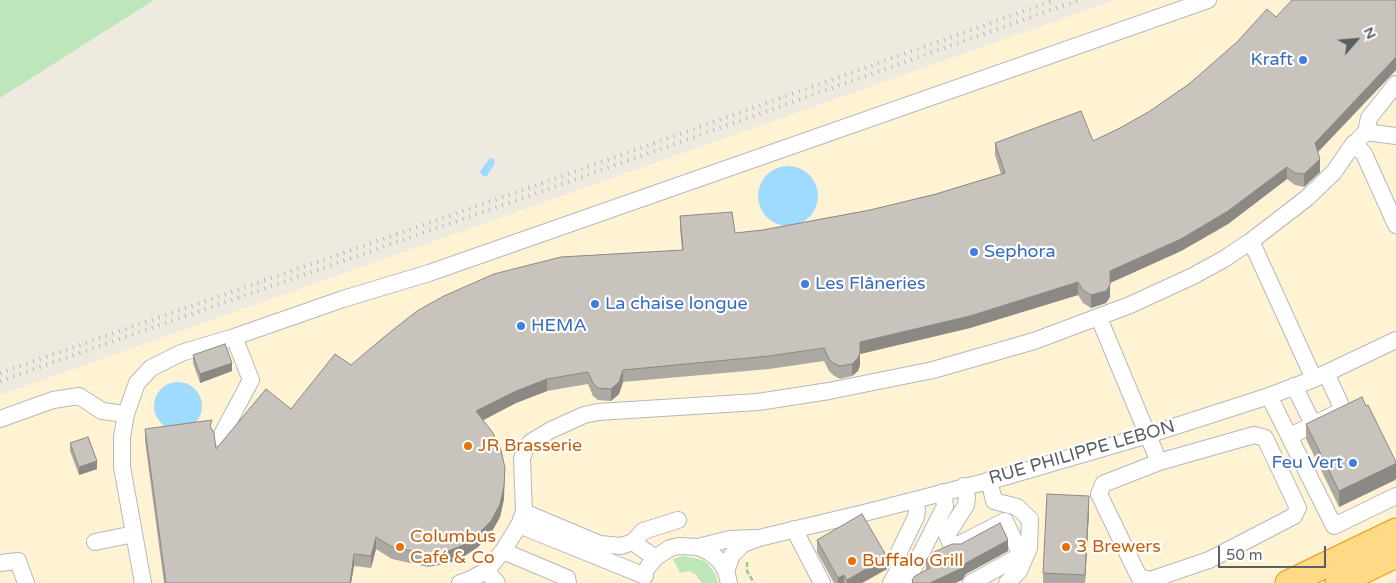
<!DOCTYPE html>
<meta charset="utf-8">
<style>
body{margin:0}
#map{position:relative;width:1396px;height:583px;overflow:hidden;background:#eeeae0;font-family:"Varela Round",sans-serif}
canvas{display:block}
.north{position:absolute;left:1331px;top:15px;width:50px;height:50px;-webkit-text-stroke:4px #fff;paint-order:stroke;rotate:63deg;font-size:14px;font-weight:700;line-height:20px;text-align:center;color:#595e63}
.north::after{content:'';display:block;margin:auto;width:18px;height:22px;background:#595e63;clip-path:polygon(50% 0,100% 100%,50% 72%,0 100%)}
.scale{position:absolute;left:1218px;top:546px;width:108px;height:22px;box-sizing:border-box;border:2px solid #595e63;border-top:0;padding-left:6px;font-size:15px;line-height:18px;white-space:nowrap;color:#595e63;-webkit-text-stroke:4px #fff;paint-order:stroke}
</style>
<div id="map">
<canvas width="1396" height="583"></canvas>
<div class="north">N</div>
<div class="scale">50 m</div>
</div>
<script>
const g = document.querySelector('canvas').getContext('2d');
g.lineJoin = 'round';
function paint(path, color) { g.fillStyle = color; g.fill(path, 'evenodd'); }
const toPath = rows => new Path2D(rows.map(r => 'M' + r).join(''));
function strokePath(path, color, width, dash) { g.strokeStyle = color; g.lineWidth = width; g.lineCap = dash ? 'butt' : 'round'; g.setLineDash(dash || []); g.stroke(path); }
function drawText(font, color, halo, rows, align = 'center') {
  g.font = font + ' "Varela Round",sans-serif'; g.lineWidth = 4.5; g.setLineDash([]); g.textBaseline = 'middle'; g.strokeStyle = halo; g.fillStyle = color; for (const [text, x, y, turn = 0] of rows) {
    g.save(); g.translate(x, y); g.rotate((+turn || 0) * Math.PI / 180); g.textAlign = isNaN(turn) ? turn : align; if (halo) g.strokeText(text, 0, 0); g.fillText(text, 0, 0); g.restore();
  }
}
paint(toPath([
 [1115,0,1396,0,1396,578,1385,583,0,583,0,395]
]), '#fff3d4');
paint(toPath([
 [0,0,154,0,0,98],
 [684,556,699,559,706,562,716,575,718,583,702,583,695,574,689,571,680,573,673,559]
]), '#bde7bb');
paint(toPath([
 [490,158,494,159,495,163,487,176,483,176,480,172,481,170],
 '758 196a30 30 0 1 1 60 0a30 30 0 1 1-60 0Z',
 '154 406a24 24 0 1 1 48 0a24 24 0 1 1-48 0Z'
]), '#9fdbff');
const minor = toPath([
 [1366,132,1369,118,1396,84],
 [1359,139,1366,132,1396,136],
 [1251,241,1314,379],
 [1099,318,1159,462,1103,484,1099,494,1139,577,1150,580,1209,560,1294,516,1298,508,1265,438,1254,435,1159,462],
 [1294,386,1313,424],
 [1269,396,1334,526,1396,496],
 [0,419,53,400,79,396,102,411,126,414],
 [1290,436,1343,410,1326,373],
 [220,438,251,380,234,337],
 [989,480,994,501,1017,507,1030,519,1029,548,1019,571,1007,583],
 [964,486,967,497,966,505,947,535,950,542,956,546,1005,521,1021,555,971,583],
 [524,512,600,544,621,546,633,542,655,558],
 [519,525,645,576],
 [794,529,822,583],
 [95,542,134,534],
 [633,542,643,531,678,520],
 [698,547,730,539,754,538],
 [503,551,567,578,568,583],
 [0,563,18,561,26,583],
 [648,567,655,558,670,548,679,546,698,547,709,552,719,560,726,571,729,583],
 [726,571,732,555,743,544,759,538,872,511,1004,477,1148,435,1269,396,1314,379,1396,340],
 [143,583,122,467,122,437,126,414,137,383,151,368,181,353,234,337,343,299,429,273,1208,0],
 [460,583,469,580,486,571],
 [497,583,486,571,503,551,519,525,524,512,522,459,525,449,531,442,551,430,584,415,598,412,758,402,829,391,933,370,1034,341,1130,305,1193,276,1224,259,1251,241,1307,198,1334,172,1354,143,1364,154,1396,225],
 [891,583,899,569,899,552,916,517,917,510,914,500],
 [906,583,945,506,943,492]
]);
const highway = toPath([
 [1288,583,1396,531],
 [1338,583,1396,555]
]);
strokePath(minor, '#b4b8bc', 18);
strokePath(highway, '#ee9600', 27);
strokePath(toPath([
 [747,562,747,571,754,583]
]), '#93c99f', 2.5, [5, 2.5]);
strokePath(minor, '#fff', 16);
strokePath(highway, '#ffd986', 25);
strokePath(toPath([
 [0,373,523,190,1055,0],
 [0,381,526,197,1079,0]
]), '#b4b5b6', 4, [1, 6]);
paint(toPath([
 [1396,0,1396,70,1318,152,1320,172,1304,187,1295,185,1287,179,1228,224,1181,251,1110,283,1110,297,1106,303,1091,308,1083,303,1078,295,970,328,860,354,860,365,858,371,852,376,840,379,833,375,829,371,824,361,769,369,623,382,619,394,611,401,598,400,593,396,588,384,547,391,516,403,483,420,504,499,500,517,491,533,478,547,463,557,446,564,428,567,392,559,376,549,371,568,354,566,351,583,164,583,145,441,145,429,212,429,216,449,291,409,351,365,682,250,680,228,680,216,735,233,763,230,870,210,936,194,1001,174,995,155,995,143,1093,141,1120,128,1150,111,1189,84,1276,17],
 [193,355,232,371,200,383,193,363],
 [1306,424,1396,462,1396,478,1395,480,1339,507,1306,439],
 [70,443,97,469,79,475,70,451],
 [1089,511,1085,583,1043,583,1043,573],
 [817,540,887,569,862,583,834,583,817,552],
 [1008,551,966,574,962,580,955,583,912,583,912,580,926,570,926,560]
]), '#aca9a3');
paint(toPath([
 [1396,57,1396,70,1315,155,1315,143],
 [1320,159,1320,172,1304,187,1304,174],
 [1287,167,1287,179,1228,224,1181,251,1110,283,1110,271],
 [1078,282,1078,295,970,328,860,354,860,342],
 [1110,285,1110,297,1106,303,1091,308,1091,295],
 [860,353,860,365,858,371,852,376,852,364],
 [232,363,232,371,200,383,200,374],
 [623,370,623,382,619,394,611,401,611,389],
 [547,379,547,391,516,403,476,424,476,411,516,391],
 [97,461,97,469,79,475,79,467],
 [1396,462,1396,478,1395,480,1339,507,1339,491],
 [505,468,504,499,500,517,491,533,478,547,463,557,446,564,446,552],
 [1089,496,1089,511,1085,583,1085,575],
 [376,537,376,549,371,568,371,556],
 [1008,540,1008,551,966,574,962,580,955,583,930,583],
 [354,554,354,566,351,583,350,583],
 [887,557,887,569,862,583,847,583,847,580],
 [844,575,844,583,838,583,838,578]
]), '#8c8984');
const building = toPath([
 [1292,0,1396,0,1396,57,1315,143,1320,159,1304,174,1295,173,1287,167,1228,211,1181,239,1110,271,1110,285,1106,291,1091,295,1083,290,1078,282,970,316,860,342,860,353,858,358,852,364,840,366,833,363,829,359,824,348,769,356,623,370,619,382,611,389,598,388,593,383,588,372,547,379,516,391,476,411,493,433,501,450,505,468,504,486,500,504,491,521,478,534,463,545,446,552,428,554,392,547,376,537,371,556,354,554,350,583,166,583,145,429,212,420,210,426,214,433,216,449,266,389,291,409,335,354,351,365,384,337,417,311,444,296,494,274,561,257,683,250,680,216,732,212,735,233,763,230,870,210,936,194,1005,173,995,143,1081,111,1093,141,1120,128,1150,111,1189,84,1237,42,1267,9,1276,17,1292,0],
 [225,344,232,363,200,374,193,355,225,344],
 [1362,397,1366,406,1368,405,1396,462,1395,464,1339,491,1306,424,1362,397],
 [88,437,97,461,79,467,70,443,88,437],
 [1047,494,1089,496,1085,575,1043,573,1047,494],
 [862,514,887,557,847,580,844,575,838,578,817,540,862,514],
 [1000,523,1008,540,966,563,962,568,930,583,913,583,912,580,915,576,930,568,926,560,932,553,952,544,961,544,1000,523]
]);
paint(building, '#c8c4bd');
strokePath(building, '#8c8984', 1);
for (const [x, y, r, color] of [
 [1303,60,5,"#3f7fe0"],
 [974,252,5,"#3f7fe0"],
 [805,284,5,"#3f7fe0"],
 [595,304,5,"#3f7fe0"],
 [521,326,5,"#3f7fe0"],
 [468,446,5,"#e8710a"],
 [1353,463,5,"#3f7fe0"],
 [400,547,5,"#e8710a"],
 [1066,547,5,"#e8710a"],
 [852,561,5,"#e8710a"]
]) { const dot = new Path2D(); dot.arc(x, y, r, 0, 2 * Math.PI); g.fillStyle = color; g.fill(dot); strokePath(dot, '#fff', 2); }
drawText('18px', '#366cbe', '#fff', [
 ["Kraft",1293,60,"right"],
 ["Sephora",984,252],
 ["Les Flâneries",815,284],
 ["La chaise longue",605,304],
 ["HEMA",531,326],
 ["Feu Vert",1343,463,"right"]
], 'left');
drawText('18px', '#c56008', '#fff', [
 ["JR Brasserie",478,446],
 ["Columbus",410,537],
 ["Café & Co",410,558],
 ["3 Brewers",1076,547],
 ["Buffalo Grill",862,561]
], 'left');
drawText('18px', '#595e63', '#fff', [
 ["RUE PHILIPPE LEBON",1082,453,-16]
]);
</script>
